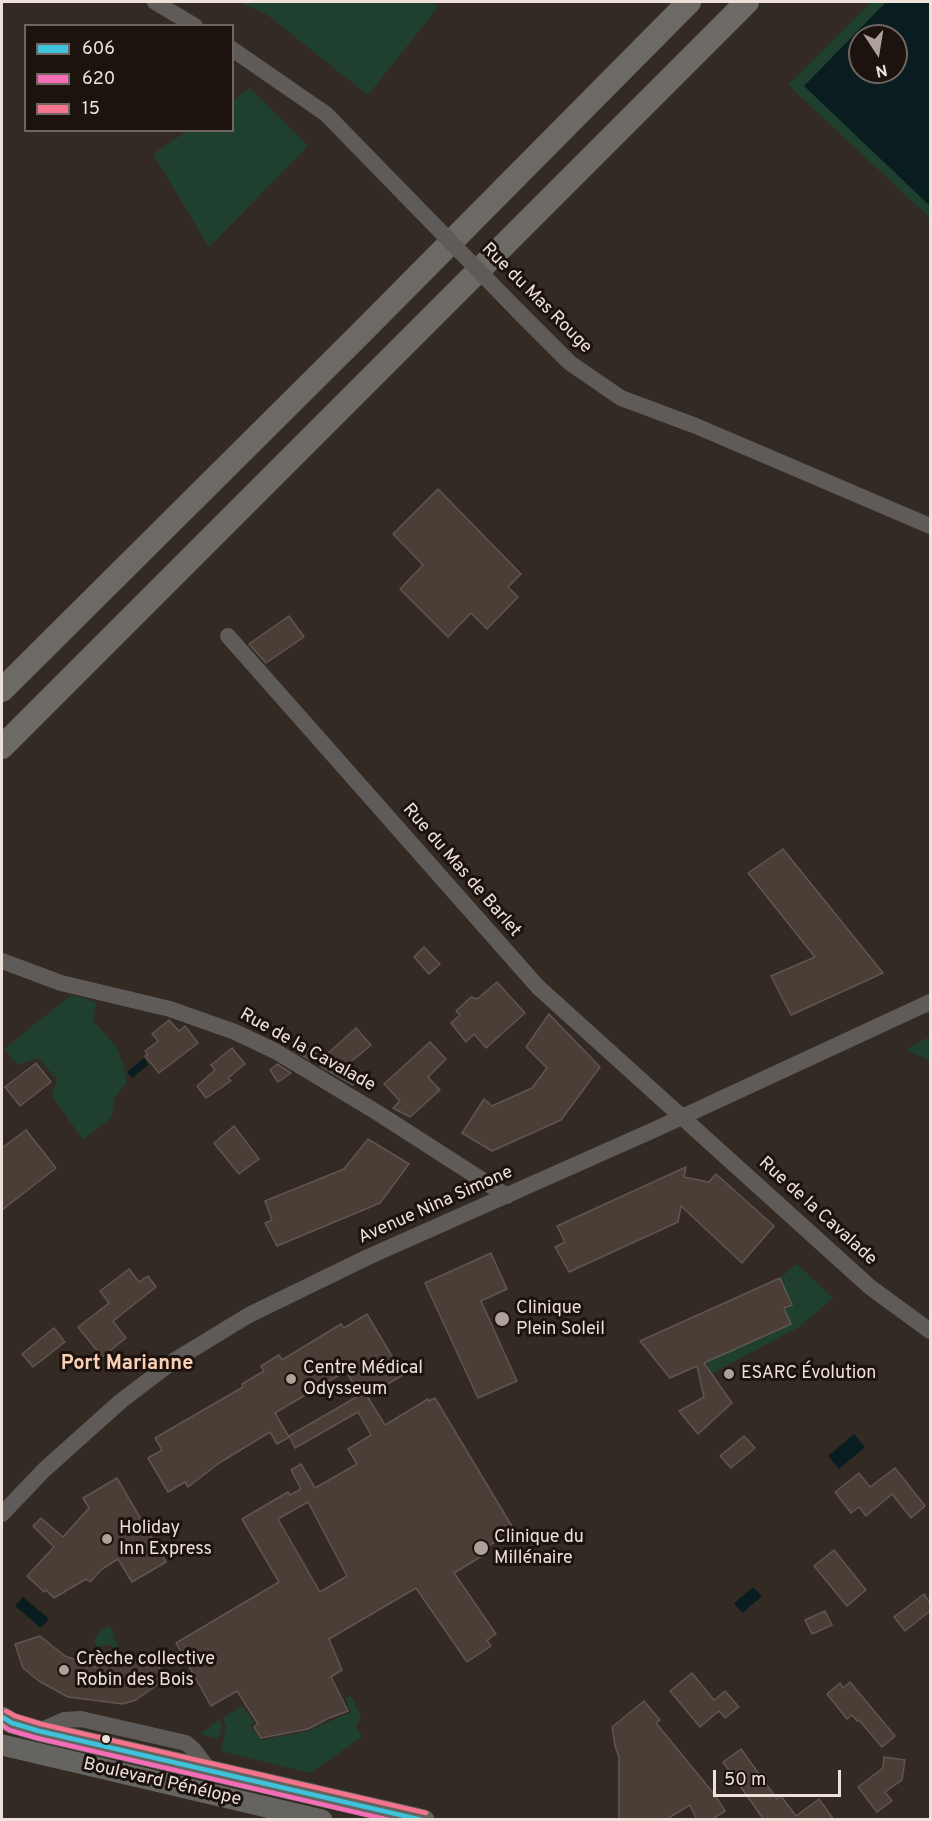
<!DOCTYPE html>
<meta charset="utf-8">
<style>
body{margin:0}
#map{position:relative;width:932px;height:1821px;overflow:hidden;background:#342a24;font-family:Overpass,sans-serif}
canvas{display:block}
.frame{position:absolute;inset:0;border:3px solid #eee1da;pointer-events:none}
.legend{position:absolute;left:24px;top:24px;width:210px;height:108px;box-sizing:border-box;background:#1c130e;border:2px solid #706560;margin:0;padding:8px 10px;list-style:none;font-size:18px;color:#eee1da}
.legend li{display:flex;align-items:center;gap:12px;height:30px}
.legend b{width:30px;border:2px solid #706560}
.north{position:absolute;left:848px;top:24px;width:60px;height:60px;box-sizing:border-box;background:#1c130e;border:2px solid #706560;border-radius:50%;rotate:168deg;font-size:16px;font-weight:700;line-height:24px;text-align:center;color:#eee1da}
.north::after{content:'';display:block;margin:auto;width:21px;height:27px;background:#ada19a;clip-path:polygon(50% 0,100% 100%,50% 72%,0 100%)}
.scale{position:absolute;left:713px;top:1770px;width:128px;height:27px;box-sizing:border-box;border:3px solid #eee1da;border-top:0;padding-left:8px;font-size:18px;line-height:21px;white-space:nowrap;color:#eee1da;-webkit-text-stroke:4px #1c130e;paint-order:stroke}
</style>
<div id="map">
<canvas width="932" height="1821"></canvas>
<div class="frame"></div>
<ul class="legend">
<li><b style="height:8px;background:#3dc4dc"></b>606</li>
<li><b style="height:8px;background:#f56db7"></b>620</li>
<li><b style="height:8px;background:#f6738e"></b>15</li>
</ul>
<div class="north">N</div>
<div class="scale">50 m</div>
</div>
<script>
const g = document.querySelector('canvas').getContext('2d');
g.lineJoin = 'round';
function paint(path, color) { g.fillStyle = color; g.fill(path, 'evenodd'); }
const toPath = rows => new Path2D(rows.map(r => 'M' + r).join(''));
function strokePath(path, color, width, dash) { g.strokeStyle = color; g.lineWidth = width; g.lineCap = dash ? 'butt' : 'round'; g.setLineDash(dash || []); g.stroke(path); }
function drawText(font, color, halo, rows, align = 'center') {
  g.font = font + ' Overpass,sans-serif'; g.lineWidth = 6; g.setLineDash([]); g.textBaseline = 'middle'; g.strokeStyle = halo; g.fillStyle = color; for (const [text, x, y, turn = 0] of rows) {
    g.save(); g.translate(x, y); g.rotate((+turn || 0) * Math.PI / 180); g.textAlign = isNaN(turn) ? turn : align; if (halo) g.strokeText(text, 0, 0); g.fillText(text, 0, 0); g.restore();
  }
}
paint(toPath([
 [239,2,432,2,439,6,368,95,266,14],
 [871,2,930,2,930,218,788,85],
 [860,36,896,36,896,72,860,72],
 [250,88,308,146,209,247,153,154,187,131,232,130,233,100],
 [71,995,96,1002,93,1021,116,1046,124,1066,127,1082,114,1099,112,1117,83,1140,52,1096,57,1079,38,1058,18,1065,4,1049],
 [930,1037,930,1061,907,1050,920,1041],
 [797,1264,833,1298,799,1327,711,1374,707,1362,791,1324,784,1308,792,1304,780,1278],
 [108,1626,114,1631,113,1636,119,1647,116,1650,109,1644,100,1647,96,1646,94,1641,99,1631],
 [351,1696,361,1717,356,1727,362,1737,310,1773,221,1751,226,1727,222,1718,242,1706,254,1722,250,1725,261,1740,308,1731,351,1712,345,1699],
 [219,1720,222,1726,219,1739,200,1734]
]), '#1f402e');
paint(toPath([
 [886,2,930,2,930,206,804,86],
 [860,36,896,36,896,72,860,72],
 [144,1058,148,1065,132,1078,127,1072],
 [854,1434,865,1447,839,1469,828,1456],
 [753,1587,762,1596,742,1613,734,1603],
 [23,1597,49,1619,41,1628,15,1606]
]), '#091c20');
const building = toPath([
 [438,489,521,574,508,587,518,597,487,629,471,613,448,637,400,589,423,565,393,534,438,489],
 [289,616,304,637,266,663,249,644,289,616],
 [783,849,883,973,791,1015,771,976,815,957,748,873,783,849],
 [424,947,440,964,429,974,414,957,424,947],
 [497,982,525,1013,486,1048,474,1034,466,1042,451,1023,460,1015,456,1011,471,997,477,999,497,982],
 [549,1014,600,1067,561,1120,492,1151,462,1133,484,1099,492,1106,532,1088,547,1068,526,1047,549,1014],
 [169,1020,179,1031,185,1026,198,1043,159,1073,145,1056,148,1055,145,1051,158,1041,152,1034,169,1020],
 [356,1028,371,1045,346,1066,359,1074,353,1085,320,1066,326,1055,356,1028],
 [294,1041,317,1054,310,1060,290,1048,294,1041],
 [430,1042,446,1059,428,1077,440,1090,410,1117,393,1108,400,1101,384,1084,430,1042],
 [232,1048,245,1064,228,1078,231,1081,206,1098,197,1086,215,1070,211,1065,232,1048],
 [36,1063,51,1082,20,1106,5,1087,36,1063],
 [277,1064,291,1073,278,1082,270,1070,277,1064],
 [234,1126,259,1159,239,1174,214,1143,234,1126],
 [26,1130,56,1168,2,1210,2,1148,26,1130],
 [368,1139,409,1164,380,1203,277,1246,265,1223,272,1220,265,1201,344,1169,368,1139],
 [686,1167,684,1177,709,1182,716,1174,774,1226,742,1263,681,1206,678,1222,569,1272,555,1247,565,1242,557,1226,686,1167],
 [491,1253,507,1289,481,1301,517,1381,478,1398,425,1283,491,1253],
 [129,1269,139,1282,148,1276,156,1287,113,1321,126,1338,102,1357,78,1327,109,1303,100,1291,129,1269],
 [780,1278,792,1305,784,1308,791,1324,704,1363,732,1403,698,1434,679,1411,704,1397,697,1366,670,1378,640,1341,780,1278],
 [367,1314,403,1375,367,1396,385,1425,428,1399,429,1401,435,1398,513,1528,505,1533,507,1535,479,1551,482,1556,454,1573,496,1634,487,1640,491,1646,467,1662,416,1588,329,1639,342,1670,331,1677,348,1711,329,1718,308,1729,261,1738,254,1727,258,1724,237,1691,211,1706,176,1643,279,1582,242,1519,288,1492,290,1495,301,1489,291,1470,301,1464,315,1488,357,1464,348,1449,371,1435,358,1412,295,1448,289,1436,360,1395,346,1371,275,1413,289,1437,277,1444,270,1432,219,1463,188,1487,185,1482,168,1492,148,1458,162,1450,155,1438,243,1387,242,1384,264,1371,261,1366,279,1355,282,1360,341,1324,344,1328,367,1314],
 [308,1502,347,1576,320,1592,278,1519,308,1502],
 [54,1328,65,1342,33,1367,22,1354,54,1328],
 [744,1436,755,1448,731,1468,720,1456,744,1436],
 [895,1468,925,1506,911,1518,892,1494,866,1516,859,1507,851,1513,835,1492,859,1473,870,1487,895,1468],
 [117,1478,166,1562,132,1582,118,1559,102,1569,90,1582,86,1579,54,1598,46,1590,44,1592,27,1576,54,1547,33,1526,41,1518,63,1537,89,1508,83,1498,117,1478],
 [834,1550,866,1590,847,1606,814,1566,834,1550],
 [924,1594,930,1603,930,1611,905,1631,894,1617,924,1594],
 [825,1611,832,1625,812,1634,805,1620,825,1611],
 [40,1636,65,1656,95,1667,108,1659,117,1665,137,1659,149,1652,165,1676,160,1680,161,1682,136,1700,123,1704,68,1697,39,1681,23,1668,15,1644,40,1636],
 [692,1673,714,1700,725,1691,739,1707,725,1718,719,1711,700,1727,670,1691,692,1673],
 [850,1682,895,1736,882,1747,859,1720,857,1721,852,1715,847,1719,827,1694,840,1683,843,1688,850,1682],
 [644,1701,660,1720,656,1723,714,1794,725,1811,711,1820,697,1820,690,1805,665,1820,619,1820,619,1757,615,1746,612,1727,644,1701],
 [741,1749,777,1799,781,1796,796,1816,819,1799,834,1820,764,1820,723,1762,741,1749],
 [884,1757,905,1760,902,1780,885,1792,892,1801,877,1812,858,1787,883,1768,884,1757]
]);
paint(building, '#4b3e36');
strokePath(building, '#5f5651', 1.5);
strokePath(toPath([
 [155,2,195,26],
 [232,49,326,114,405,195],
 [518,311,570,363,621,398,696,426,930,526],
 [228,636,538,987,870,1287,930,1331],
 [2,961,61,983,170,1009,235,1032,275,1051,378,1113,507,1196],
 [2,1514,44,1470,121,1401,175,1360,249,1315,368,1257,656,1129,930,1002],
 [39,1731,64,1720,81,1719,186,1743,194,1750,209,1770]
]), '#5f5b58', 16);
strokePath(toPath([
 [2,1717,12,1723,39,1731,424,1820],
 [2,1745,322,1820]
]), '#666460', 21);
strokePath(toPath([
 [2,690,360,334,689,2],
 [2,747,747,2]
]), '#6d6a65', 24);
strokePath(toPath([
 [405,195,518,311]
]), '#5f5b58', 16);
strokePath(toPath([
 [2,1717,12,1723,39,1731,422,1820]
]), '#3dc4dc', 4.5);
strokePath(toPath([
 [2,1725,9,1730,37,1738,389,1820]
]), '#f56db7', 4.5);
strokePath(toPath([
 [6,1711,15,1716,41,1724,426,1813]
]), '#f6738e', 4.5);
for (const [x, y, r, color] of [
 [502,1319,8,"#ada19a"],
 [729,1374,6,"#ada19a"],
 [291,1379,6,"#ada19a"],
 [107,1539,6,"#ada19a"],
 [481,1548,8,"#ada19a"],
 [64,1670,6,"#ada19a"],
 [106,1739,5,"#eee1da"]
]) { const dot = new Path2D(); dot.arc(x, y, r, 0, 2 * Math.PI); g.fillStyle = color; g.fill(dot); strokePath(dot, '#1c130e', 2); }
drawText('18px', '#eee1da', '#1c130e', [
 ["Rue du Mas Rouge",536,299,45],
 ["Rue du Mas de Barlet",461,871,49],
 ["Rue de la Cavalade",307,1051,29],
 ["Avenue Nina Simone",436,1206,-24],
 ["Rue de la Cavalade",817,1212,42],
 ["Boulevard Pénélope",162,1783,13]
]);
drawText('18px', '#eee1da', '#1c130e', [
 ["Clinique",516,1309],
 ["Plein Soleil",516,1330],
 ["Centre Médical",303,1369],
 ["Odysseum",303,1390],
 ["ESARC Évolution",741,1374],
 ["Holiday",119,1529],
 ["Inn Express",119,1550],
 ["Clinique du",494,1538],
 ["Millénaire",494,1559],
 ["Crèche collective",76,1660],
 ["Robin des Bois",76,1681]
], 'left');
drawText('bold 20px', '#fad0b5', '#1c130e', [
 ["Port Marianne",127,1365]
]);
</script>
